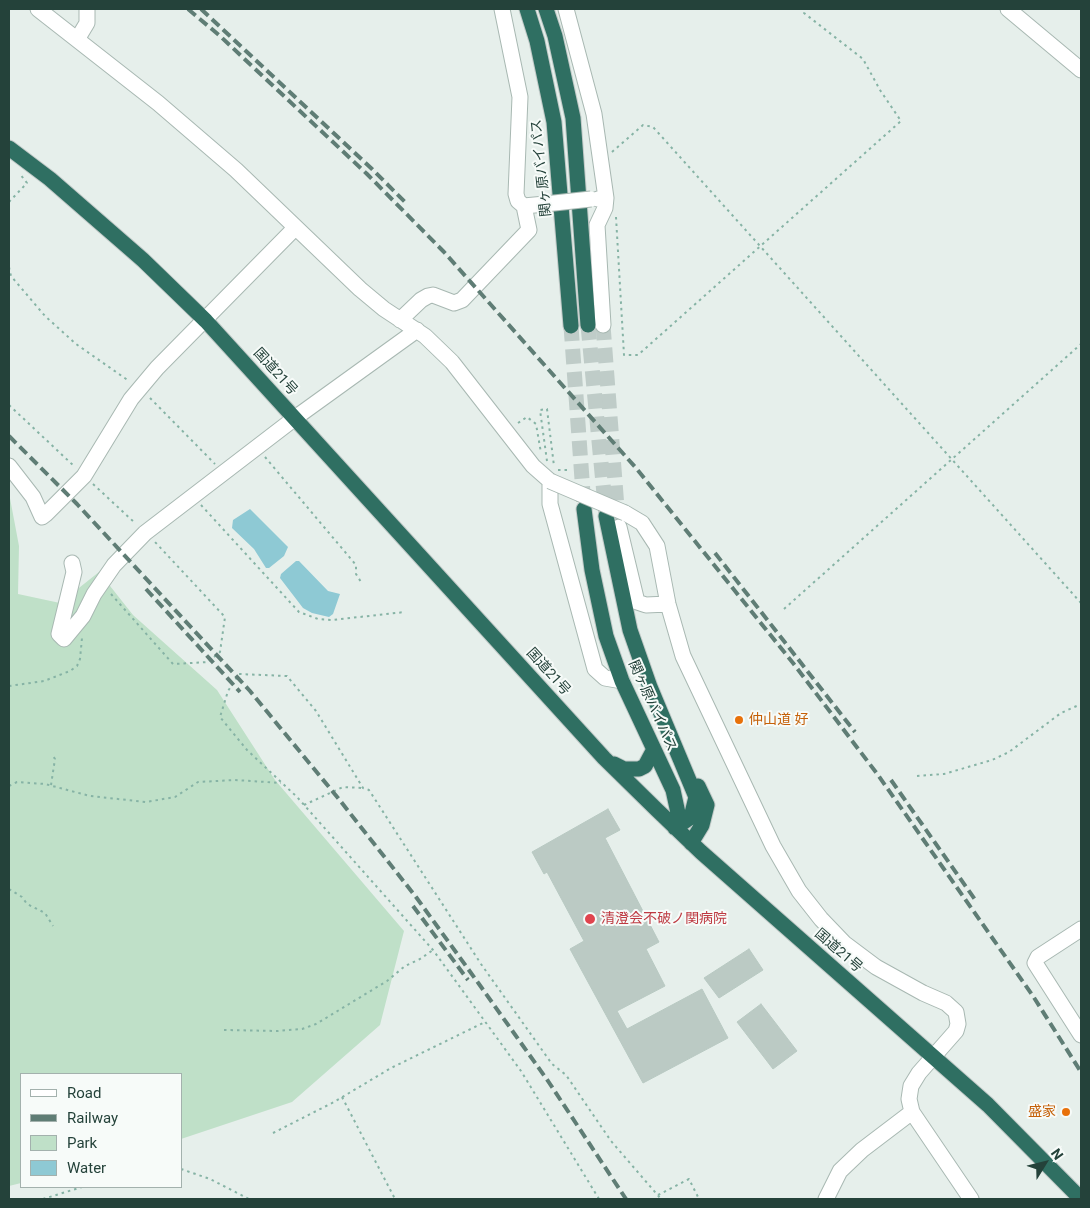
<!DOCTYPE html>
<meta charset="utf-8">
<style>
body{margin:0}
#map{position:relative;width:1090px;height:1208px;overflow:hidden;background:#e6efeb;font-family:Roboto,sans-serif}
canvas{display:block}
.frame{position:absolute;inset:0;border:10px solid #24423a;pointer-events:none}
.legend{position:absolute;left:20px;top:1073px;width:162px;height:115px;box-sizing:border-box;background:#f7fbf9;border:1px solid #a3b1ad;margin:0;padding:6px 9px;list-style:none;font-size:15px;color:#24423a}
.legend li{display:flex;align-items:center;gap:10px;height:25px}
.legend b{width:25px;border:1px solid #a3b1ad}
.north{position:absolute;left:1020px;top:1138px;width:50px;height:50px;-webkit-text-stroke:4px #f7fbf9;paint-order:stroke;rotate:54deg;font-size:14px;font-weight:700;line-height:20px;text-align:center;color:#24423a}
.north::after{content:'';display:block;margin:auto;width:18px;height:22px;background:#24423a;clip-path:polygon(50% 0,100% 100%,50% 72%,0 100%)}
</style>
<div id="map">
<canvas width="1090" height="1208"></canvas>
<div class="frame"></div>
<ul class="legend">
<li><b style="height:6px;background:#fff"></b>Road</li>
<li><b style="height:6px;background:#5f7d75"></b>Railway</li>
<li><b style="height:14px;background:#bfe0c8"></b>Park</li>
<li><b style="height:14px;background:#8ec9d4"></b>Water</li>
</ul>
<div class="north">N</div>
</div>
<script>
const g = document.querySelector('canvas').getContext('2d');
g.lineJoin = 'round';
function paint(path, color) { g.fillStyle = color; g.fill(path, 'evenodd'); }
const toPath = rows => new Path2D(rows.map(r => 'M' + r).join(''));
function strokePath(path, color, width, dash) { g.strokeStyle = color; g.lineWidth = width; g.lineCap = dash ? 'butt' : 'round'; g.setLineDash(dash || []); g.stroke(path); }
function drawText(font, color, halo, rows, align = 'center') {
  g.font = font + ' Roboto,"Noto Sans JP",sans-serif'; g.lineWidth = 4; g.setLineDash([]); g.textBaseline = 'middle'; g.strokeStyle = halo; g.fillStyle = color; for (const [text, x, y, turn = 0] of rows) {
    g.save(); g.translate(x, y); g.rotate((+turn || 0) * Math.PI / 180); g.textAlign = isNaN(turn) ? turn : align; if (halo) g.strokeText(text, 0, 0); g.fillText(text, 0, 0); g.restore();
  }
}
paint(toPath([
 [9,493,19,546,18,594,60,603,99,572,133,615,217,690,275,780,404,931,380,1025,292,1102,181,1139,181,1074,21,1074,21,1183,9,1186]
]), '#bfe0c8');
paint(toPath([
 [250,509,288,547,284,556,269,568,266,568,254,549,232,528,233,520],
 [296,561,299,561,328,591,340,594,333,614,329,617,312,613,303,608,280,578,281,574]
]), '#8ec9d4');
const building = toPath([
 [608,809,620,830,605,838,659,942,646,949,665,986,617,1011,627,1029,702,989,728,1038,643,1083,570,949,584,941,547,872,544,874,532,852,608,809],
 [749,949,763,970,719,998,704,978,749,949],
 [761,1004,797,1051,773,1069,737,1022,761,1004]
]);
paint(building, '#bbcac4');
strokePath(building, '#b8c9c2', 1);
strokePath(toPath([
 [603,325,618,521]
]), '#bfccc8', 15, [15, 8]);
strokePath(toPath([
 [588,325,606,515],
 [571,326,584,507]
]), '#bfccc8', 15, [15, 8]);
const minor = toPath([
 [38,9,158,103,236,170,360,289,384,309,425,336,452,362,533,466,550,481,550,504,595,669,605,678,622,681],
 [502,9,520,97,516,194,518,201,524,206,545,204],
 [566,9,594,114,606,198],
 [1008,9,1081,70],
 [78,38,87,23,87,9],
 [598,199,606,198,605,208,597,225,603,325],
 [400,320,421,300,428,296,433,295,454,303,462,300,529,230,524,206],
 [9,466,33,497,42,517,46,514,84,476,131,399,157,368,295,228],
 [625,513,642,523,657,546,668,604,683,656,773,846,799,891,821,919,844,943,876,967,923,993,946,1003,956,1012,958,1024,956,1031,919,1073,911,1086,909,1099,912,1112,971,1199],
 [619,527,637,602,646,605,668,604],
 [72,563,74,572,59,634,64,639,83,616,94,594,114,565,145,533,295,418,417,330],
 [1081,929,1038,957,1035,963,1081,1035],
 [826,1199,840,1171,862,1150,912,1112]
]);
const highway = toPath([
 [527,9,537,41,554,122,571,326],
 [546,9,555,36,573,118,588,325],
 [9,148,50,179,143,260,206,321,604,758,657,810,701,852,988,1105,1081,1199],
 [584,509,592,570,606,636,622,681,673,790,678,813,675,828],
 [606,516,630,630,650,687,696,797,691,817,675,828],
 [614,764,624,769,639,769,645,766,653,751],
 [691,843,702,825,707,805,698,786]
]);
strokePath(minor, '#a8b8b2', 17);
strokePath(highway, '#c2cac8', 17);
strokePath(toPath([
 [612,152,643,125,653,127,1081,603],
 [9,202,27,183,20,174],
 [616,217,624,355,638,355,901,121,880,90,863,59,804,13,805,9],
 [9,267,11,276,45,316,76,344,129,381],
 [150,398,215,464],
 [9,405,75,467],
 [518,423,527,417,536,424,541,453],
 [265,457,356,565,356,574,361,582],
 [547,461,540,410,547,409,554,466],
 [558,470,568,470],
 [93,484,135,523],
 [201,505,299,612,318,619,332,620,405,612],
 [111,594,173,664,208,662,220,652,225,617,155,542],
 [784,609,1081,344],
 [9,686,44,681,70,671,77,666,80,659,82,638],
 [917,776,944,774,992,760,1009,752,1061,713,1081,704],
 [51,785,55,759,53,756],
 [9,786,17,782,45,784,90,796,146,802,175,797,198,782,235,780,281,783],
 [304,805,343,787,363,788],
 [9,889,22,897,27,904,45,913,53,926],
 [224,1030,277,1031,302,1029,316,1024,387,981,405,966,420,959,433,950],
 [342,1097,395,1199],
 [273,1133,334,1102,391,1068,485,1022],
 [181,1169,210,1179,249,1199],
 [658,1195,689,1179,699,1199],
 [43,1199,82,1187],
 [599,1199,521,1071,433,950,297,797,247,750,220,717,228,691,239,674,287,676,316,711,363,788,369,790,481,964,552,1064,566,1075,611,1141,661,1199]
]), '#86b3a5', 2, [2.5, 4]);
strokePath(minor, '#fff', 15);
strokePath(highway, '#2f6f62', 15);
strokePath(toPath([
 [188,9,220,36,367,174,444,252,636,468,793,663,878,775,1033,996,1081,1072],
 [201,9,372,169,406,203],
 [9,436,77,504,250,691,338,798,416,897,479,984,548,1081,626,1199],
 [715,553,855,732],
 [146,589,240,692],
 [891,780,976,901],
 [413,906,468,980]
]), '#5f7d75', 4, [10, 5]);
const minorBridge = toPath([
 [545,204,591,199],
 [550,481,625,513]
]);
strokePath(minorBridge, '#a8b8b2', 17, []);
strokePath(minorBridge, '#fff', 15);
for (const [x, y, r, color] of [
 [739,720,5,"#e8710a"],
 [590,919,6,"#e0444e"],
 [1066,1112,5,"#e8710a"]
]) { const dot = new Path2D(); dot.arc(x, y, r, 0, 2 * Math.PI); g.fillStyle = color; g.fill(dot); strokePath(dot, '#f7fbf9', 2); }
drawText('14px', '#24423a', '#f7fbf9', [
 ["関ヶ原バイパス",542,168,-96],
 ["国道21号",275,372,48],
 ["国道21号",548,672,48],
 ["関ヶ原バイパス",652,706,66],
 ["国道21号",838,951,41]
]);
drawText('14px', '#c56008', '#f7fbf9', [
 ["仲山道 好",749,720],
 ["盛家",1056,1112,"right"]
], 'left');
drawText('14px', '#be3a42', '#f7fbf9', [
 ["清澄会不破ノ関病院",601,919]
], 'left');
</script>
